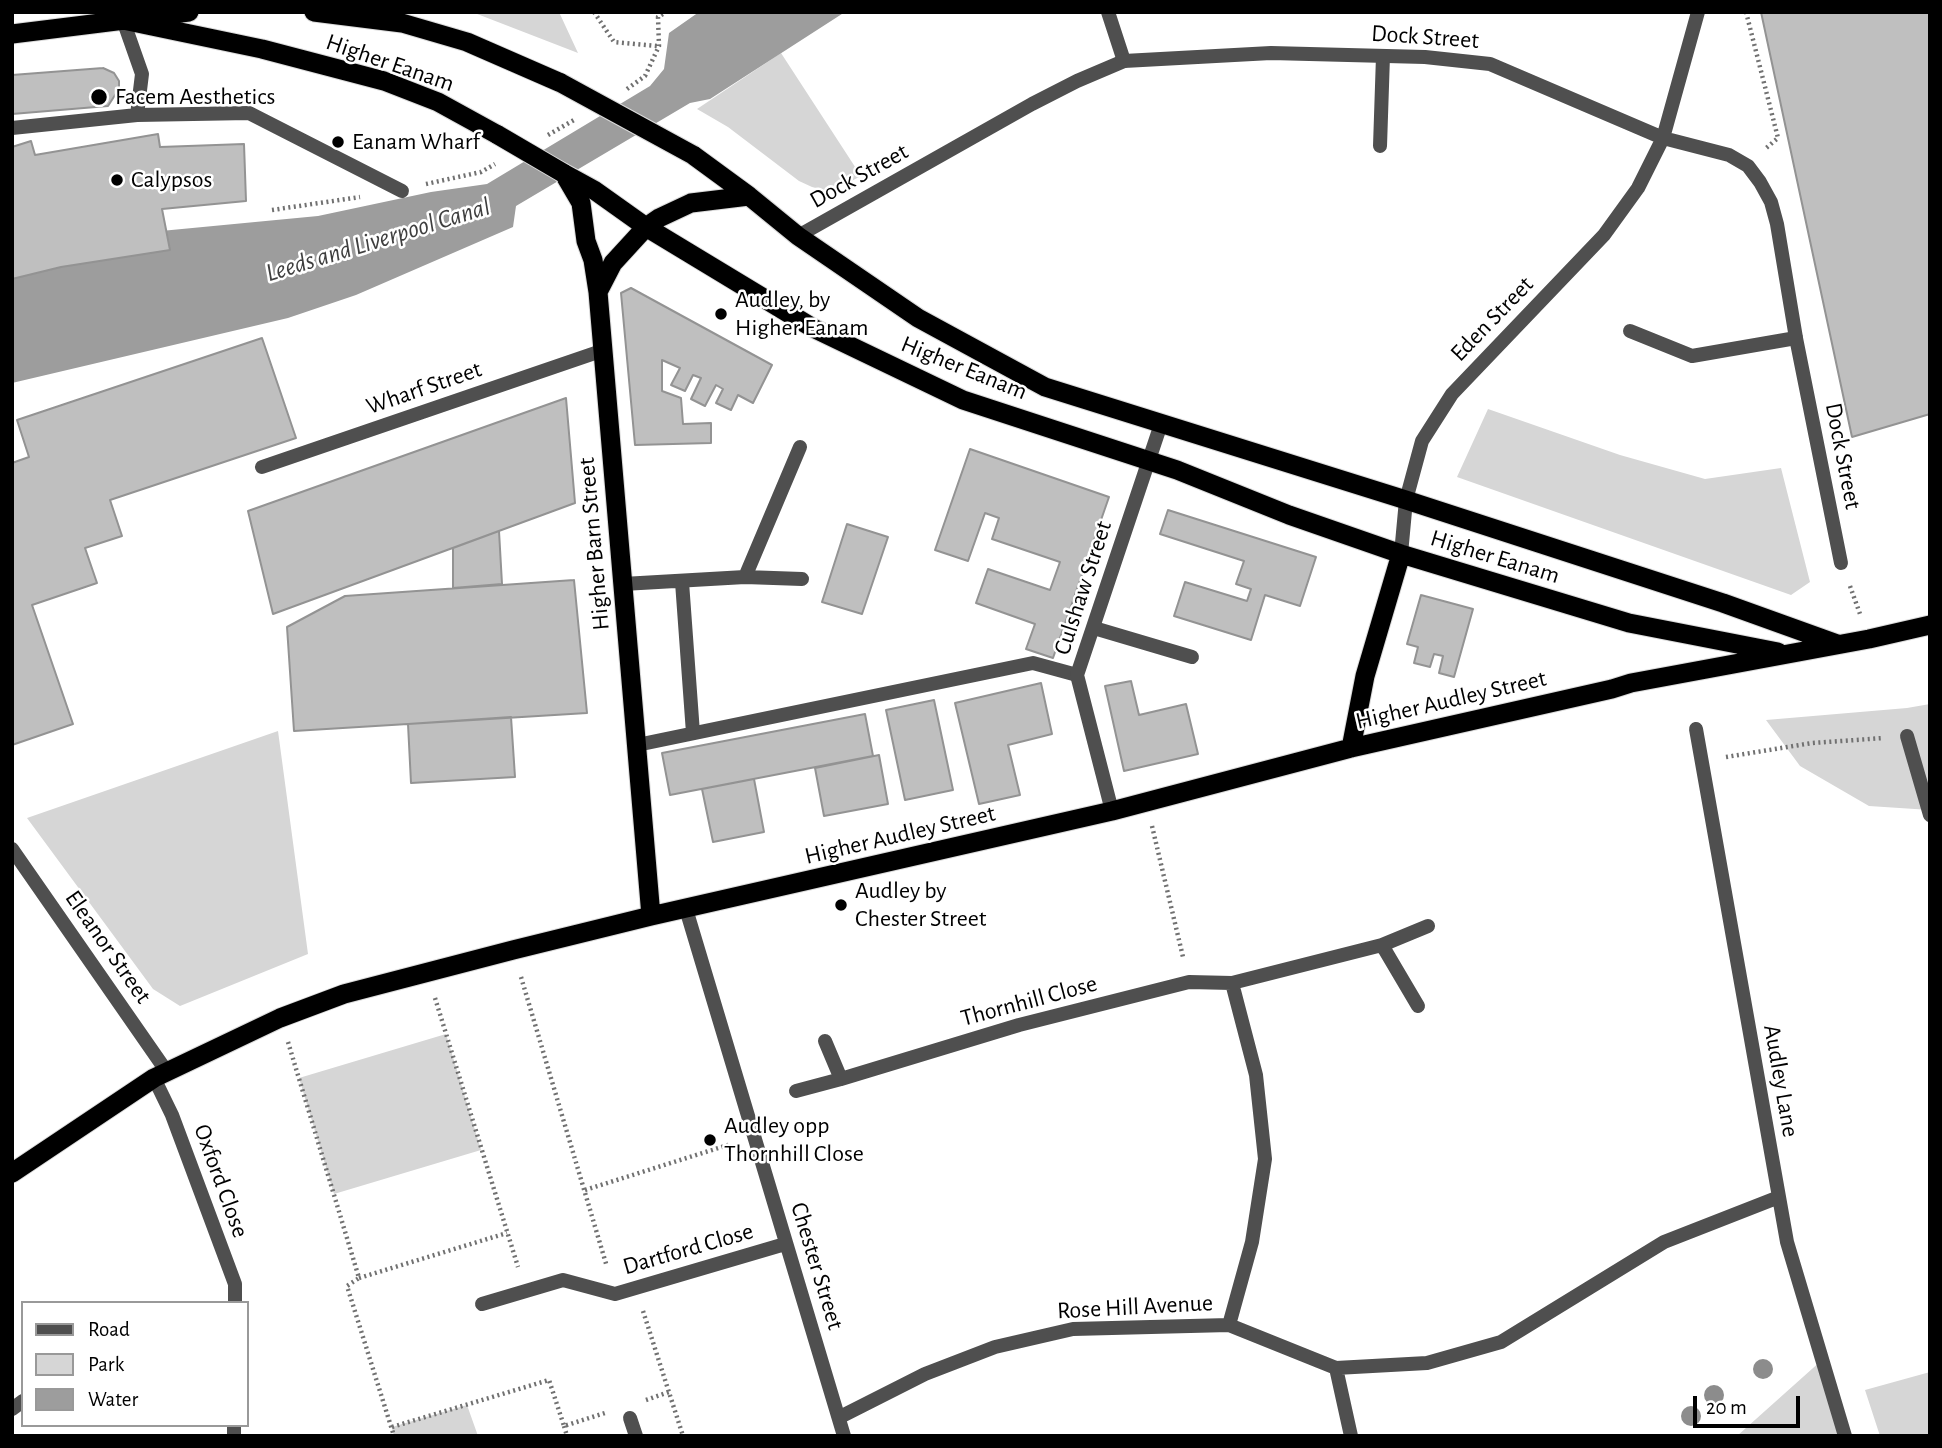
<!DOCTYPE html>
<style>
body{margin:0}
#map{position:relative;width:1942px;height:1448px;overflow:hidden;background:#fff;font-family:"Alegreya Sans",sans-serif}
canvas{display:block}
.frame{position:absolute;inset:0;border:14px solid #000;pointer-events:none}
.legend{position:absolute;left:21px;top:1301px;width:228px;height:126px;box-sizing:border-box;background:#fff;border:2px solid #999;margin:0;padding:9px 12px;list-style:none;font-size:21px;color:#000}
.legend li{display:flex;align-items:center;gap:14px;height:35px}
.legend b{width:35px;border:2px solid #999}
.scale{position:absolute;left:1693px;top:1396px;width:107px;height:32px;box-sizing:border-box;border:4px solid #000;border-top:0;padding-left:9px;font-size:21px;line-height:24px;white-space:nowrap;color:#000;-webkit-text-stroke:5px #fff;paint-order:stroke}
</style>
<div id="map">
<canvas width="1942" height="1448"></canvas>
<div class="frame"></div>
<ul class="legend">
<li><b style="height:9px;background:#4f4f4f"></b>Road</li>
<li><b style="height:19px;background:#d6d6d6"></b>Park</li>
<li><b style="height:19px;background:#9d9d9d"></b>Water</li>
</ul>
<div class="scale">20 m</div>
</div>
<script>
const g = document.querySelector('canvas').getContext('2d');
g.lineJoin = 'round';
function paint(path, color) { g.fillStyle = color; g.fill(path, 'evenodd'); }
const toPath = rows => new Path2D(rows.map(r => 'M' + r).join(''));
function strokePath(path, color, width, dash) { g.strokeStyle = color; g.lineWidth = width; g.lineCap = dash ? 'butt' : 'round'; g.setLineDash(dash || []); g.stroke(path); }
function drawText(font, color, halo, rows, align = 'center') {
  g.font = font + ' "Alegreya Sans",sans-serif'; g.lineWidth = 5; g.setLineDash([]); g.textBaseline = 'middle'; g.strokeStyle = halo; g.fillStyle = color; for (const [text, x, y, turn = 0] of rows) {
    g.save(); g.translate(x, y); g.rotate((+turn || 0) * Math.PI / 180); g.textAlign = isNaN(turn) ? turn : align; if (halo) g.strokeText(text, 0, 0); g.fillText(text, 0, 0); g.restore();
  }
}
paint(toPath([
 [472,12,559,12,578,53],
 [781,53,861,176,842,186,824,190,812,187,799,181,728,127,697,109],
 [1488,409,1620,455,1705,479,1781,468,1810,582,1791,595,1457,477],
 [1930,704,1930,810,1869,806,1800,766,1766,720,1907,708],
 [278,731,308,954,180,1006,153,989,27,818],
 [446,1034,481,1150,334,1194,299,1078],
 [1822,1360,1845,1436,1737,1436],
 [1930,1372,1930,1436,1880,1436,1865,1390],
 [467,1405,478,1436,394,1436,392,1427]
]), '#d6d6d6');
paint(toPath([
 [699,12,845,12,710,99,690,103,516,206,513,227,356,295,288,318,12,383,12,251,161,231,318,216,431,192,487,184,650,86,664,69,669,33]
]), '#9d9d9d');
const building = toPath([
 [1761,12,1930,12,1930,414,1852,437,1761,12],
 [103,68,114,73,119,81,119,89,108,106,12,114,12,75,103,68],
 [158,134,160,147,244,144,246,201,162,209,170,250,61,267,12,279,12,147,31,141,35,155,158,134],
 [631,288,772,365,753,403,738,395,731,410,716,403,723,389,716,385,705,406,691,399,701,378,693,375,685,391,671,385,680,368,662,360,662,391,681,398,683,424,711,423,711,443,635,445,621,293,631,288],
 [262,338,296,438,110,500,122,536,85,548,97,583,32,605,73,724,12,745,12,463,29,457,17,420,262,338],
 [566,398,575,503,273,614,248,511,566,398],
 [970,449,1109,497,1053,658,1026,649,1035,624,976,603,988,569,1050,590,1060,562,992,539,999,518,985,513,968,561,935,550,970,449],
 [1168,510,1316,557,1300,606,1265,595,1251,640,1174,616,1185,582,1247,601,1251,589,1236,584,1244,561,1160,534,1168,510],
 [847,524,888,537,862,614,822,602,847,524],
 [499,531,502,584,453,588,453,548,499,531],
 [574,580,587,713,294,731,287,627,345,596,574,580],
 [1421,595,1473,609,1454,677,1439,673,1443,656,1434,654,1430,667,1414,663,1418,647,1407,644,1421,595],
 [1131,681,1139,715,1186,704,1198,754,1124,771,1105,686,1131,681],
 [1041,683,1052,734,1008,745,1020,795,979,804,955,703,1041,683],
 [934,700,953,790,905,800,886,710,934,700],
 [865,714,873,756,670,795,662,753,865,714],
 [511,717,515,777,411,783,408,724,511,717],
 [879,755,888,804,824,816,815,768,879,755],
 [754,779,764,832,713,842,702,789,754,779]
]);
paint(building, '#bfbfbf');
strokePath(building, '#939393', 2);
const trunk = toPath([
 [314,12,402,23,467,42,561,83],
 [123,20,262,49,384,81,438,102,498,135],
 [12,34,189,12],
 [693,155,749,196,798,236,918,318,1045,387,1406,500,1723,603,1837,644],
 [563,173,594,190,646,227,813,328,963,400,1177,470,1289,515,1401,554,1629,623,1778,652],
 [564,174,581,203,586,241,593,260,598,292,651,916],
 [598,292,613,263,646,227,659,218,691,203,749,196],
 [1351,748,1365,676,1401,554],
 [12,1173,154,1078,280,1018,344,994,513,950,651,916,1112,811,1351,748,1612,689,1631,683,1869,639,1930,625]
]);
strokePath(trunk, '#dbdbdb', 21);
strokePath(toPath([
 [594,12,614,42,658,46],
 [1746,12,1778,138,1765,149],
 [627,89,645,76,659,46,658,17,666,12],
 [548,135,574,120],
 [426,184,481,172,495,164],
 [272,210,360,197],
 [1850,586,1860,614],
 [1726,757,1812,743,1884,738],
 [1152,826,1183,957],
 [521,977,607,1267],
 [435,998,518,1267],
 [288,1042,359,1278,347,1286,394,1436],
 [585,1190,731,1144],
 [359,1278,507,1233],
 [643,1311,683,1436],
 [646,1400,669,1392],
 [564,1426,567,1436],
 [392,1427,549,1380,564,1426,608,1412]
]), '#717171', 4.5, [2, 3.5]);
strokePath(toPath([
 [1108,12,1124,61],
 [123,20,142,74,137,115,249,113,402,191],
 [12,128,137,115],
 [1380,146,1383,56],
 [1630,331,1692,356,1796,338],
 [745,577,800,447],
 [682,582,693,733],
 [623,584,745,577,802,579],
 [1094,628,1192,657],
 [637,745,1033,663,1077,675]
]), '#4f4f4f', 14);
strokePath(toPath([
 [798,236,1032,104,1077,81,1124,61,1271,53,1425,57,1490,64,1663,138,1729,155,1748,166,1760,182,1771,202,1777,224,1796,338,1841,563],
 [262,467,601,351],
 [1401,554,1406,500,1422,441,1452,394,1604,235,1638,188,1663,138,1698,12],
 [1696,729,1787,1242,1845,1436],
 [1907,736,1930,815],
 [1112,811,1077,675,1161,424],
 [12,849,167,1072],
 [686,909,844,1436],
 [1382,945,1418,1006],
 [825,1041,841,1079],
 [154,1078,172,1115,235,1284,235,1303],
 [796,1091,841,1079,1019,1025,1189,982,1232,983,1382,945,1428,926],
 [482,1304,563,1280,615,1294,785,1244],
 [1229,1325,1252,1242,1265,1159,1256,1075,1232,983],
 [1336,1368,1351,1436],
 [12,1409,23,1401],
 [840,1417,925,1374,995,1347,1073,1329,1229,1325,1336,1368,1427,1363,1501,1342,1664,1242,1779,1197],
 [630,1418,636,1436],
 [234,1425,234,1436]
]), '#4f4f4f', 14);
strokePath(trunk, '#000', 19);
const trunkBridge = toPath([
 [561,83,693,155],
 [498,135,563,173]
]);
strokePath(trunkBridge, '#dbdbdb', 21, []);
strokePath(trunkBridge, '#000', 19);
g.fillStyle = '#8c8c8c';
for (const [x, y] of [
 [1763,1369],
 [1714,1395],
 [1691,1416]
]) { g.beginPath(); g.arc(x, y, 10, 0, 2 * Math.PI); g.fill(); }
for (const [x, y, r, color] of [
 [99,97,9,"#000"],
 [338,142,7,"#000"],
 [117,180,7,"#000"],
 [721,314,7,"#000"],
 [841,905,7,"#000"],
 [710,1140,7,"#000"]
]) { const dot = new Path2D(); dot.arc(x, y, r, 0, 2 * Math.PI); g.fillStyle = color; g.fill(dot); strokePath(dot, '#fff', 2.5); }
drawText('24px', '#000', '#fff', [
 ["Dock Street",1425,37,4],
 ["Higher Eanam",390,63,19],
 ["Dock Street",859,176,-29],
 ["Eden Street",1492,319,-46],
 ["Higher Eanam",964,368,22],
 ["Wharf Street",424,388,-19],
 ["Dock Street",1843,456,79],
 ["Higher Barn Street",594,544,-95],
 ["Higher Eanam",1495,557,17],
 ["Culshaw Street",1083,588,-72],
 ["Higher Audley Street",1451,700,-13],
 ["Higher Audley Street",900,835,-13],
 ["Eleanor Street",108,947,55],
 ["Thornhill Close",1029,1001,-15],
 ["Audley Lane",1781,1081,80],
 ["Oxford Close",221,1181,70],
 ["Dartford Close",688,1249,-16],
 ["Chester Street",817,1266,73],
 ["Rose Hill Avenue",1135,1307,-3]
]);
drawText('24px', '#000', '#fff', [
 ["Facem Aesthetics",115,97],
 ["Eanam Wharf",352,142],
 ["Calypsos",131,180],
 ["Audley, by",735,300],
 ["Higher Eanam",735,328],
 ["Audley by",855,891],
 ["Chester Street",855,919],
 ["Audley opp",724,1126],
 ["Thornhill Close",724,1154]
], 'left');
drawText('italic 26px', '#3e3e3e', '#fff', [
 ["Leeds and Liverpool Canal",378,240,-17]
]);
</script>
